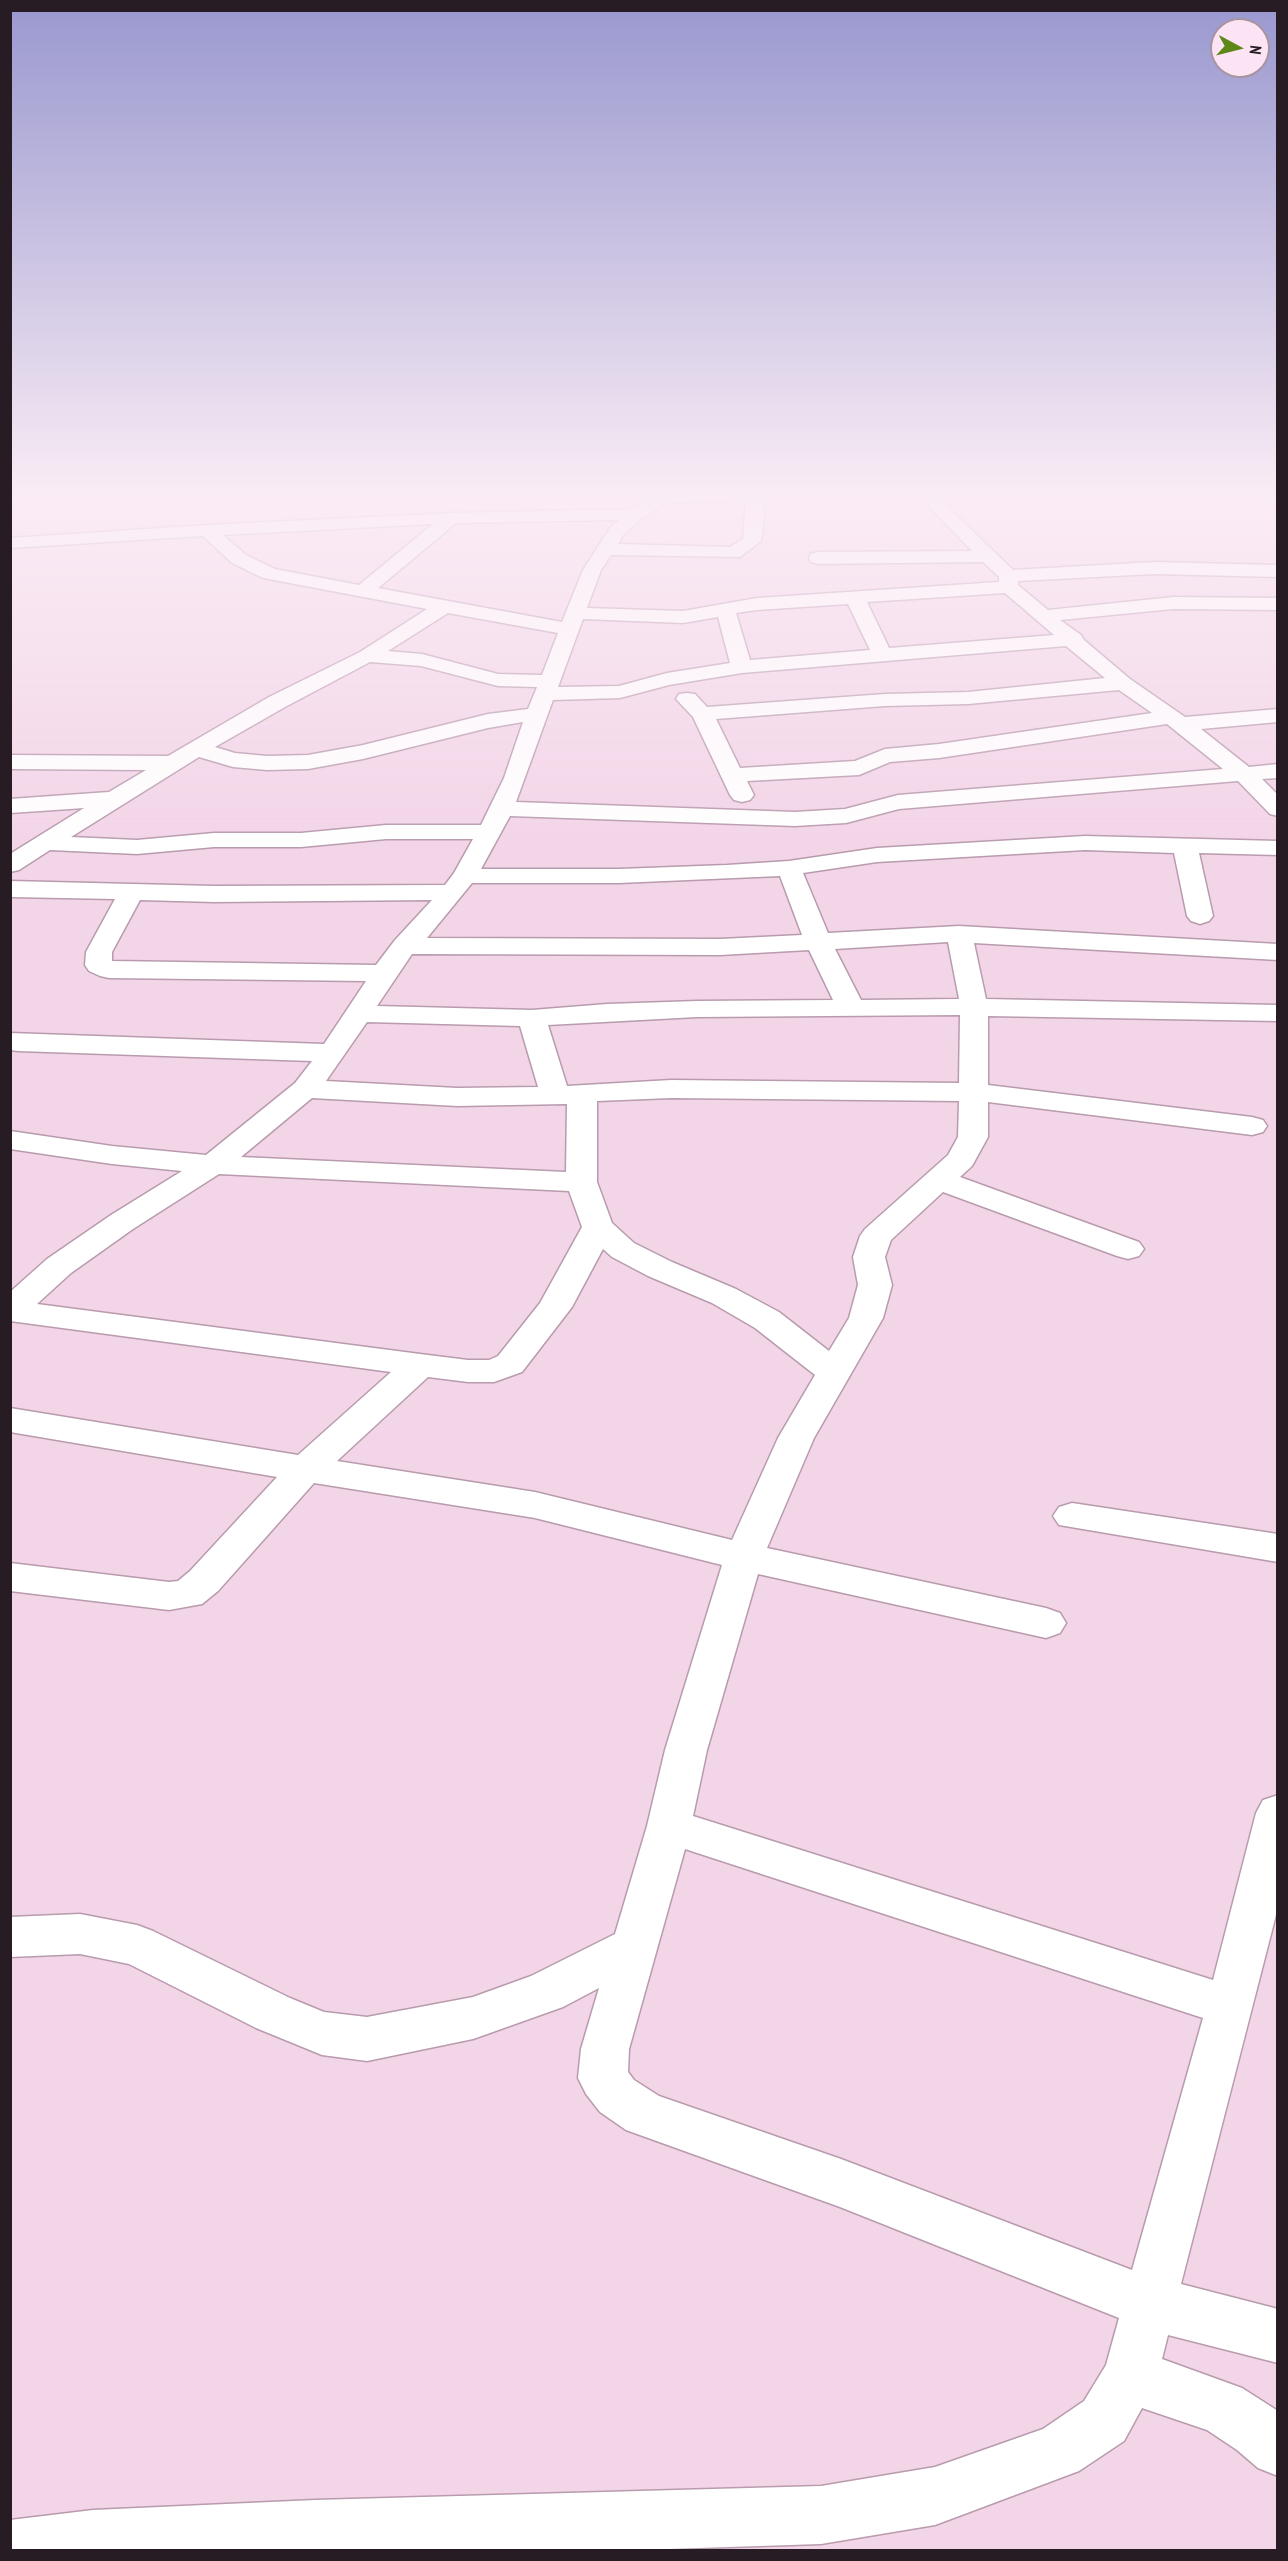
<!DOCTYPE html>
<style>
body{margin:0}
#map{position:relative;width:1288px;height:2561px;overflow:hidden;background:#f3d5e8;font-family:"PT Sans Narrow",sans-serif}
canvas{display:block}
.frame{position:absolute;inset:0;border:12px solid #271c23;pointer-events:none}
.north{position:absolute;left:1210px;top:18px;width:60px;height:60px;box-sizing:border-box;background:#fde4f4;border:2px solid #a794a0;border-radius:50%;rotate:97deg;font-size:16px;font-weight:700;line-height:24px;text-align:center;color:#271c23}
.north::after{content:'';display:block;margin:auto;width:21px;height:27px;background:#5d8817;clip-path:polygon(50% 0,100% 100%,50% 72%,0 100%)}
</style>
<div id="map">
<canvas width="1288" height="2561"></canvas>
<div class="frame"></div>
<div class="north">N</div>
</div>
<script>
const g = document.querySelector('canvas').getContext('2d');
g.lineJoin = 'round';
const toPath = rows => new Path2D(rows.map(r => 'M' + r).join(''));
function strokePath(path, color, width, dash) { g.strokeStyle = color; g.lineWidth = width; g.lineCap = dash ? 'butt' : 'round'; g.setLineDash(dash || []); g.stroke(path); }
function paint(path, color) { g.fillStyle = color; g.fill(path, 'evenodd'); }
const minor = toPath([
 [660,492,822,492,819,496,813,497,763,499,764,520,761,541,740,557,611,555,601,570,587,608,683,611,757,598,999,582,999,577,983,562,818,564,811,562,809,558,811,554,818,552,972,551,915,492,932,492,1013,570,1154,562,1278,565,1278,577,1154,574,1018,581,1018,585,1048,610,1173,597,1278,598,1278,610,1173,609,1060,620,1081,635,1084,640,1130,679,1185,717,1278,709,1278,722,1201,729,1249,767,1278,764,1278,778,1262,779,1278,795,1278,816,1270,814,1238,781,899,809,846,823,795,826,510,816,481,869,619,869,727,865,789,861,877,848,1085,836,1278,841,1278,855,1199,853,1213,916,1209,921,1200,924,1191,921,1187,916,1174,853,1085,850,877,862,803,873,828,933,959,926,1278,944,1278,960,974,943,986,999,1278,1005,1278,1021,988,1016,988,1085,1252,1117,1263,1120,1267,1126,1263,1132,1252,1135,988,1102,988,1137,972,1166,960,1177,1139,1242,1144,1249,1139,1256,1128,1259,1117,1256,943,1192,891,1240,885,1257,892,1285,883,1318,814,1438,767,1548,1046,1608,1060,1613,1066,1623,1060,1633,1046,1638,758,1574,707,1750,693,1816,1213,1980,1256,1813,1263,1800,1278,1795,1278,1907,1181,2284,1278,2309,1278,2363,1168,2335,1162,2359,1242,2388,1278,2411,1278,2476,1258,2468,1237,2450,1207,2430,1142,2408,1124,2441,1079,2471,935,2525,821,2544,638,2550,10,2550,10,2520,93,2510,315,2500,821,2486,935,2467,1043,2429,1084,2401,1106,2365,1119,2318,840,2207,626,2130,600,2112,586,2094,578,2078,581,2049,599,1988,563,2007,473,2039,367,2061,322,2055,305,2048,256,2028,129,1964,80,1954,10,1957,10,1917,80,1914,137,1925,153,1931,290,1998,324,2012,367,2017,473,1997,531,1976,615,1934,647,1826,665,1750,722,1565,535,1518,314,1483,218,1591,202,1604,169,1610,10,1591,10,1563,169,1582,178,1581,190,1571,277,1477,10,1432,10,1408,298,1455,391,1372,10,1321,10,1292,47,1259,111,1215,182,1171,112,1164,10,1149,10,1131,112,1146,206,1155,295,1083,312,1061,18,1051,10,1050,10,1033,324,1044,366,981,109,978,100,976,89,971,85,965,86,952,115,899,10,897,10,881,214,886,445,885,454,873,473,839,386,839,301,847,214,847,137,854,50,850,19,870,10,872,10,854,84,808,10,813,10,799,109,792,146,770,10,769,10,755,168,756,269,697,360,652,427,609,263,578,232,563,203,536,10,548,10,538,207,525,451,513,632,509,660,492],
 [746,500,743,539,730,547,618,544,623,535,642,518,666,503,746,500],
 [619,520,610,528,583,570,562,622,378,588,456,523,619,520],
 [433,524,359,585,275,569,246,555,223,535,433,524],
 [1005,593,1054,635,889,648,867,602,1005,593],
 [848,604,870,650,750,660,736,613,757,610,848,604],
 [448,613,558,633,542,675,498,674,422,654,388,651,448,613],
 [718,617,730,663,667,673,619,686,558,687,583,619,683,623,718,617],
 [1066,646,1105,678,968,692,885,694,707,707,695,694,687,693,679,694,676,699,693,717,730,795,734,800,742,802,750,800,754,795,747,781,859,775,890,762,939,758,1167,724,1223,769,898,795,845,809,795,812,516,802,553,700,620,698,669,685,742,673,1066,646],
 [370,662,421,666,498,686,537,687,528,709,488,714,363,745,308,755,267,756,235,753,215,747,285,707,370,662],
 [1119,690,1152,713,939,744,885,749,855,761,740,768,716,719,885,706,968,704,1119,690],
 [523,722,504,778,481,825,386,825,301,833,214,833,137,840,71,837,199,757,233,767,267,770,308,769,363,759,488,728,523,722],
 [780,876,802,935,720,939,427,938,472,883,619,883,780,876],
 [140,900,214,902,432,900,395,940,376,965,112,961,112,952,140,900],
 [948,942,959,999,861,1000,835,949,948,942],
 [809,950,833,1000,697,1001,607,1004,532,1010,377,1006,412,954,720,955,809,950],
 [960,1015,959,1083,671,1080,567,1086,548,1025,697,1017,960,1015],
 [367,1022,520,1026,538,1087,457,1088,326,1081,367,1022],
 [312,1098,457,1106,567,1104,566,1172,241,1157,312,1098],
 [671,1098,959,1101,958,1137,948,1155,865,1229,860,1236,853,1257,858,1285,849,1318,829,1351,779,1312,736,1289,672,1262,634,1243,612,1223,597,1182,597,1101,671,1098],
 [219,1174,569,1191,582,1227,540,1303,498,1356,489,1360,468,1360,420,1354,37,1304,71,1273,133,1229,219,1174],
 [603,1249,612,1257,648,1276,712,1303,755,1328,815,1375,778,1438,732,1540,535,1492,337,1461,428,1377,468,1382,494,1382,522,1372,572,1307,603,1249],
 [685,1849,1203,2018,1132,2270,841,2159,659,2096,634,2080,628,2072,629,2049,685,1849],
 [1072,1503,1278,1534,1278,1562,1059,1525,1053,1516,1059,1507,1072,1503]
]);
strokePath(minor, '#b89bad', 3);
paint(minor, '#fff');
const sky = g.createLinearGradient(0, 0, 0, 850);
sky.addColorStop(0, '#9998cf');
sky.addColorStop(0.58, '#faecf5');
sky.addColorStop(1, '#faecf500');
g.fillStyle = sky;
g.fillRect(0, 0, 1288, 850);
</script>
